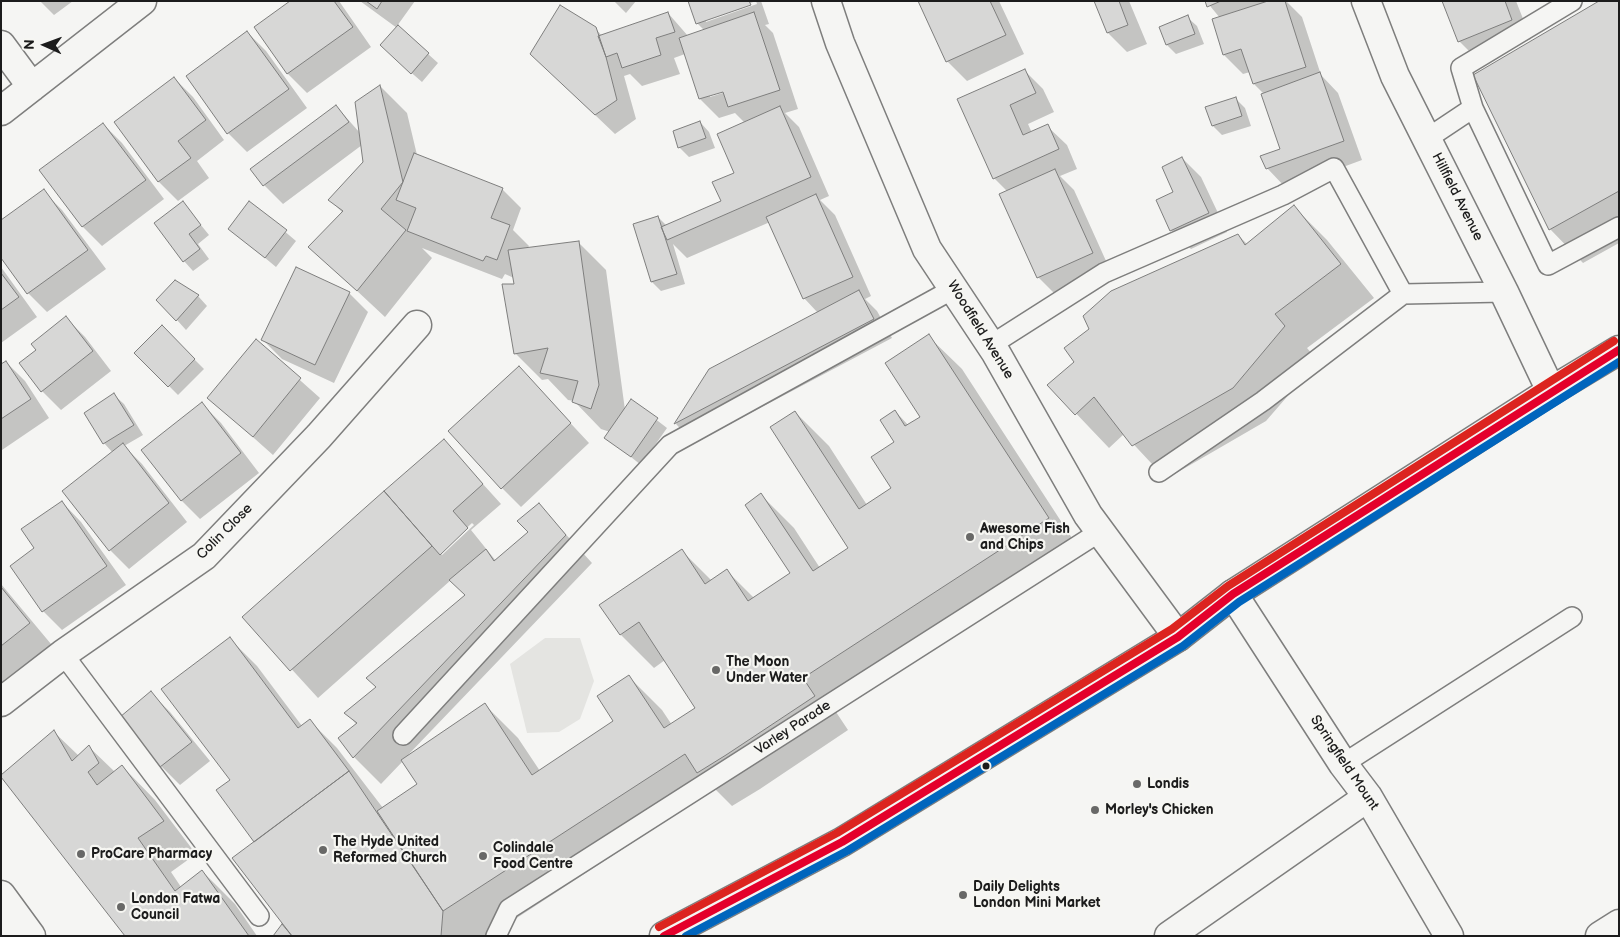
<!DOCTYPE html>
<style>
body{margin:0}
#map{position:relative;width:1620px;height:937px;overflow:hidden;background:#f5f5f3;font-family:"Balsamiq Sans",sans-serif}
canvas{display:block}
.frame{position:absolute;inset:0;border:2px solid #1c1c1c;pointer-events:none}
.north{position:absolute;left:20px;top:20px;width:50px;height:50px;-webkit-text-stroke:4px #f6f6f2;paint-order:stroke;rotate:272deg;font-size:14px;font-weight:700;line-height:20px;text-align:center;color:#1c1c1c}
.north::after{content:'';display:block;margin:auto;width:18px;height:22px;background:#1c1c1c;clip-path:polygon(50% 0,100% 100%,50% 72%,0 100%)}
</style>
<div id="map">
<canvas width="1620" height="937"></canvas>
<div class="frame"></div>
<div class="north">N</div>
</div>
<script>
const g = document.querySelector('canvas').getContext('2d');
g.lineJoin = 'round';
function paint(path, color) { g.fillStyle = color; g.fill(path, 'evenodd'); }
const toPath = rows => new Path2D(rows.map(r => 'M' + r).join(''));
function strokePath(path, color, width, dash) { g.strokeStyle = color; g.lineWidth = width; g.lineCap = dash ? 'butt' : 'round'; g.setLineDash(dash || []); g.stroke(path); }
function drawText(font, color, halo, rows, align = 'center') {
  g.font = font + ' "Balsamiq Sans",sans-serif'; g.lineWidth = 4.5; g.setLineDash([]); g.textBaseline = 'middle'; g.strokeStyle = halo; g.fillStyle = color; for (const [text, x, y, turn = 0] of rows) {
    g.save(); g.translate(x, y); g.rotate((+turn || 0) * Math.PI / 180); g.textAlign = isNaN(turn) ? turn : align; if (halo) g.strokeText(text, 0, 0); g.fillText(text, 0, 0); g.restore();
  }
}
paint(toPath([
 [545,638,580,638,594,681,580,719,559,732,527,733,510,664]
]), '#e4e4e1');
paint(toPath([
 [40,1,73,1,54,15],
 [292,1,339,1,371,47,307,93,288,74,256,27],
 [360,1,415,1,397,26,438,63,422,82,391,55,397,28],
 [614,1,636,1,626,13],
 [689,1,761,1,769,24,765,25,773,33,798,109,785,113,799,127,829,196,820,200,835,215,871,296,865,299,877,311,892,338,694,443,676,424,710,370,818,313,804,298,770,222,687,258,673,244,685,284,661,291,652,282,658,217,667,226,722,202,735,174,745,123,735,113,719,118,700,99,685,54,674,58,680,74,642,86,630,74,624,76,636,119,615,134,551,73,595,28,602,36,668,13,688,36,704,30,697,23],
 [756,1,757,4,706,22,706,19],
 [728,89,729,91,710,97,710,94],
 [920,1,999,1,1024,54,967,81,948,62],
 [1095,1,1129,1,1147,44,1127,52,1108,33],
 [1206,1,1289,1,1287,2,1302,17,1321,75,1338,93,1362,160,1286,188,1267,168,1282,150,1264,94,1254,84,1250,72,1243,74,1224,55,1220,18],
 [1443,1,1516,1,1531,39,1478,60,1459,41],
 [1619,1,1619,243,1583,263,1550,229],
 [1187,17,1197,26,1204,44,1176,54,1167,45,1160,28],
 [247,32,266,51,307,108,247,152,228,133],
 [1024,70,1043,89,1054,112,1028,124,1032,133,1047,126,1067,145,1077,169,1060,176,1074,190,1111,272,1057,296,1038,277,1008,192,994,178,959,100],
 [174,78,193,97,224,140,197,161,209,178,178,201,159,182,116,122],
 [380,86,407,113,417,155,502,189,521,208,513,230,529,246,527,249,579,243,606,270,625,410,632,401,667,428,641,465,606,437,610,432,601,429,574,401,568,400,548,379,542,380,515,353,514,278,505,274,502,279,422,248,432,258,385,317,310,247,343,213,330,200,364,162,362,145,283,204,264,185,336,106,360,133,356,103],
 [1236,99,1245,108,1251,126,1222,135,1213,126],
 [700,122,709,132,715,148,689,157,679,147],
 [103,124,122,143,164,199,102,246,83,227,41,170],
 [1182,158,1201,177,1227,232,1191,249,1171,230,1175,193],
 [43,191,62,210,106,269,47,312,28,293],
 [250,202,296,241,276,267,229,228],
 [183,203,209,235,198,244,209,259,193,271,184,261],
 [1293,206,1327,240,1374,298,1307,348,1318,361,1266,421,1166,479,1124,434,1109,448,1049,385,1238,235,1247,244],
 [1,267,37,317,1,343],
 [175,282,198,296,207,306,186,330,177,320],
 [349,293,368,312,334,383,282,359,263,340],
 [66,318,85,337,111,371,61,410,42,391,38,350],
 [162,327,204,369,178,395,136,353],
 [928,336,962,369,1081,552,836,712,848,730,760,789,732,806,715,789,489,936,275,936,284,924,232,780,230,639,257,666,302,726,310,721,337,748,383,808,419,784,403,761,381,784,354,757,357,725,346,713,377,687,466,595,451,580,318,698,244,617,444,441,501,504,471,530,496,561,530,532,539,505,592,563,408,755,485,705,518,738,540,771,615,722,629,677,662,710,672,725,696,708,665,660,654,668,621,635,682,551,712,581,727,571,754,598,791,573,761,495,794,528,820,568,850,548,795,412,829,446,867,505,892,489,896,442,895,411,909,426,922,417],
 [472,523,474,525,442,555,440,553],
 [256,341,320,398,273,455,209,398],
 [6,362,25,381,49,418,2,450,1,365],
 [519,368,589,443,521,507,502,488],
 [114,395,124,404,143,435,124,446,142,464,187,522,129,569,110,550,113,453,104,443],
 [202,404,221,423,259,473,200,519,181,500],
 [62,502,81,522,126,585,62,630,43,611,36,548],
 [1,584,56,650,1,694],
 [151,693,170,712,210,761,180,785,161,766,121,717],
 [54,732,79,756,89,747,115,772,122,766,155,800,196,854,171,872,181,887,202,871,235,904,257,936,126,936]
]), '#0003');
const building = toPath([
 [290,1,334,1,353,27,287,74,254,27,290,1],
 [366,1,382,1,377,9,366,1],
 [688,1,749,1,751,5,696,24,688,1],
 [918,1,990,1,1006,35,946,62,918,1],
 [1094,1,1119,1,1128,25,1107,33,1094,1],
 [1205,1,1221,1,1207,7,1205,1],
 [1268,1,1285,1,1306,67,1253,84,1241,49,1223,55,1212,19,1268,1],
 [1442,1,1505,1,1512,20,1458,42,1442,1],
 [1599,1,1619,1,1619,191,1549,230,1473,75,1599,1],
 [560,5,596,27,606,57,617,100,595,115,530,54,560,5],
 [668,12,675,32,656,38,661,55,622,68,617,53,606,57,598,36,668,12],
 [754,12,780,90,728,107,723,92,699,99,679,38,754,12],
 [1188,15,1195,34,1166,45,1159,27,1188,15],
 [398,25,429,53,411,74,380,45,398,25],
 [247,31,289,89,227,134,186,76,247,31],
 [1025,69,1036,93,1010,105,1023,135,1048,124,1059,149,993,179,957,99,1025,69],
 [1320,72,1344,141,1266,169,1260,156,1280,149,1261,94,1320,72],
 [174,77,206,120,178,141,191,158,158,182,114,122,174,77],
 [380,85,403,182,381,209,406,230,357,291,308,247,343,211,328,200,363,162,355,102,380,85],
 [1236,97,1242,116,1212,126,1205,107,1236,97],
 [336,105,349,122,263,186,250,169,336,105],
 [780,106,811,177,667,240,661,227,721,201,712,182,734,173,717,134,780,106],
 [700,121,706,138,678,148,673,131,700,121],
 [103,123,146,180,82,227,39,170,103,123],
 [414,153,503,188,491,218,510,225,497,260,486,256,483,261,407,231,416,208,396,200,414,153],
 [1182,157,1209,213,1170,231,1156,200,1173,192,1162,167,1182,157],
 [1055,169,1093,253,1037,278,999,194,1055,169],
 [44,189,88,250,27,294,1,258,1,220,44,189],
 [816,194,853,277,803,299,766,217,816,194],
 [183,201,201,225,189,234,200,249,183,262,154,223,183,201],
 [249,201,287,230,265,258,228,229,249,201],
 [1294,205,1341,264,1275,314,1285,326,1233,388,1132,446,1094,397,1075,415,1047,385,1074,362,1064,348,1089,329,1083,316,1111,291,1238,234,1245,245,1294,205],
 [658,216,677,274,651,282,633,224,658,216],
 [579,241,599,385,591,409,572,402,578,381,540,373,548,348,514,354,502,284,514,284,508,250,579,241],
 [296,267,350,292,315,365,261,340,296,267],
 [1,273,19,297,1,310,1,273],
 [175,280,199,295,176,321,156,300,175,280],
 [859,290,874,319,674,424,709,369,859,290],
 [66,316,93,351,41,392,19,363,36,350,31,344,66,316],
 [162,325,195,359,168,387,134,353,162,325],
 [929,334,1049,518,803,678,815,696,726,755,697,773,685,754,443,911,377,811,417,784,401,760,485,703,532,775,613,721,597,696,629,675,664,728,695,708,639,622,620,635,599,605,682,549,705,584,727,569,748,601,790,573,745,505,761,493,813,571,848,548,770,427,795,411,859,509,891,488,871,457,894,442,880,420,895,410,905,426,920,417,885,363,929,334],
 [256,339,301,378,253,437,207,398,256,339],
 [6,361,31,399,1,419,1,364,6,361],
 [519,366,571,423,501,489,448,431,519,366],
 [114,393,134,425,103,444,84,413,114,393],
 [631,399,658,418,631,457,604,438,631,399],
 [202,402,241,453,181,501,141,450,202,402],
 [444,439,483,484,453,511,468,528,440,555,384,491,444,439],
 [123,443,169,503,109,551,62,491,123,443],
 [384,491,432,546,290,671,242,617,384,491],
 [62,501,107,566,42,612,10,566,34,548,21,529,62,501],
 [539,503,566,535,353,758,338,738,357,723,344,713,376,687,366,678,465,595,449,580,486,549,494,561,528,532,517,521,539,503],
 [1,587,30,623,1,646,1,587],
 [230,637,298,728,310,719,349,771,254,842,216,790,230,780,161,689,230,637],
 [151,691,192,742,160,767,120,717,151,691],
 [54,730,72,761,89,745,99,763,88,772,97,785,122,765,164,821,138,838,175,891,202,870,249,936,125,936,1,777,1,775,54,730],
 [349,771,443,911,441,936,292,936,232,858,349,771],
 [282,924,292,936,273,936,282,924]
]);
paint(building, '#d7d7d6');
strokePath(building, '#7e7e7d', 1);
const service = toPath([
 [1473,108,1461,68,1572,1],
 [1428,138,1473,108,1548,265,1619,227],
 [991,345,1104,273,1283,195,1334,168,1403,294],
 [1159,472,1263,401,1403,294,1504,292],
 [63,654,259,916],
 [403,735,670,445,955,288],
 [1343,764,1572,617],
 [1,933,19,919],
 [496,936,509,909,1101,531]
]);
const minor = toPath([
 [826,1,840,43,927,249,996,353,1088,515,1178,637],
 [1366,1,1395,76,1504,292,1551,391],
 [1,45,32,87],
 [1,111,142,1],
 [1233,594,1343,764,1368,797,1449,936],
 [1,702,63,654,204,556,319,436,417,325],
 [1,895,31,936],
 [1169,936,1368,797],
 [1600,936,1619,924]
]);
const primary = toPath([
 [664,936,842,842,1178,637,1233,594,1551,391,1619,350]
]);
strokePath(service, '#7e7e7d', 22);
strokePath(minor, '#7e7e7d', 31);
strokePath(primary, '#7e7e7d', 31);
strokePath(service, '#f5f5f3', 19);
strokePath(minor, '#f5f5f3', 28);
strokePath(primary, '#f5f5f3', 28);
strokePath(toPath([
 [664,936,842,842,1178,637,1233,594,1619,350]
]), '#e4002b', 8);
strokePath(toPath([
 [686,936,847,851,1183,646,1239,602,1619,362]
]), '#0065bd', 8);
strokePath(toPath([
 [659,927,837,833,1172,629,1228,586,1614,341]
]), '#dc241f', 8);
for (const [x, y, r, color] of [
 [970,537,5,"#686867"],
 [716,670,5,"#686867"],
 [986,766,4.5,"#1c1c1c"],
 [1137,784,5,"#686867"],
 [1095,810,5,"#686867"],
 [323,850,5,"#686867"],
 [81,854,5,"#686867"],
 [483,856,5,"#686867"],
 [963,895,5,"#686867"],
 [121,907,5,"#686867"]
]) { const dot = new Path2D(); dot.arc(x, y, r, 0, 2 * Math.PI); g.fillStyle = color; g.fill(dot); strokePath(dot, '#f6f6f2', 2); }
drawText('14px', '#1c1c1c', '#f6f6f2', [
 ["Hillfield Avenue",1457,197,63],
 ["Woodfield Avenue",980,330,58],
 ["Colin Close",225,532,-45],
 ["Varley Parade",793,728,-33],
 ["Springfield Mount",1344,763,56]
]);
drawText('bold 14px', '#1c1c1c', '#f6f6f2', [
 ["Awesome Fish",980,529],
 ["and Chips",980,545],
 ["The Moon",726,662],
 ["Under Water",726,678],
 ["Londis",1147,784],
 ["Morley's Chicken",1105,810],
 ["The Hyde United",333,842],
 ["Reformed Church",333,858],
 ["Colindale",493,848],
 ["Food Centre",493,864],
 ["ProCare Pharmacy",91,854],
 ["Daily Delights",973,887],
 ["London Mini Market",973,903],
 ["London Fatwa",131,899],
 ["Council",131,915]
], 'left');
</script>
